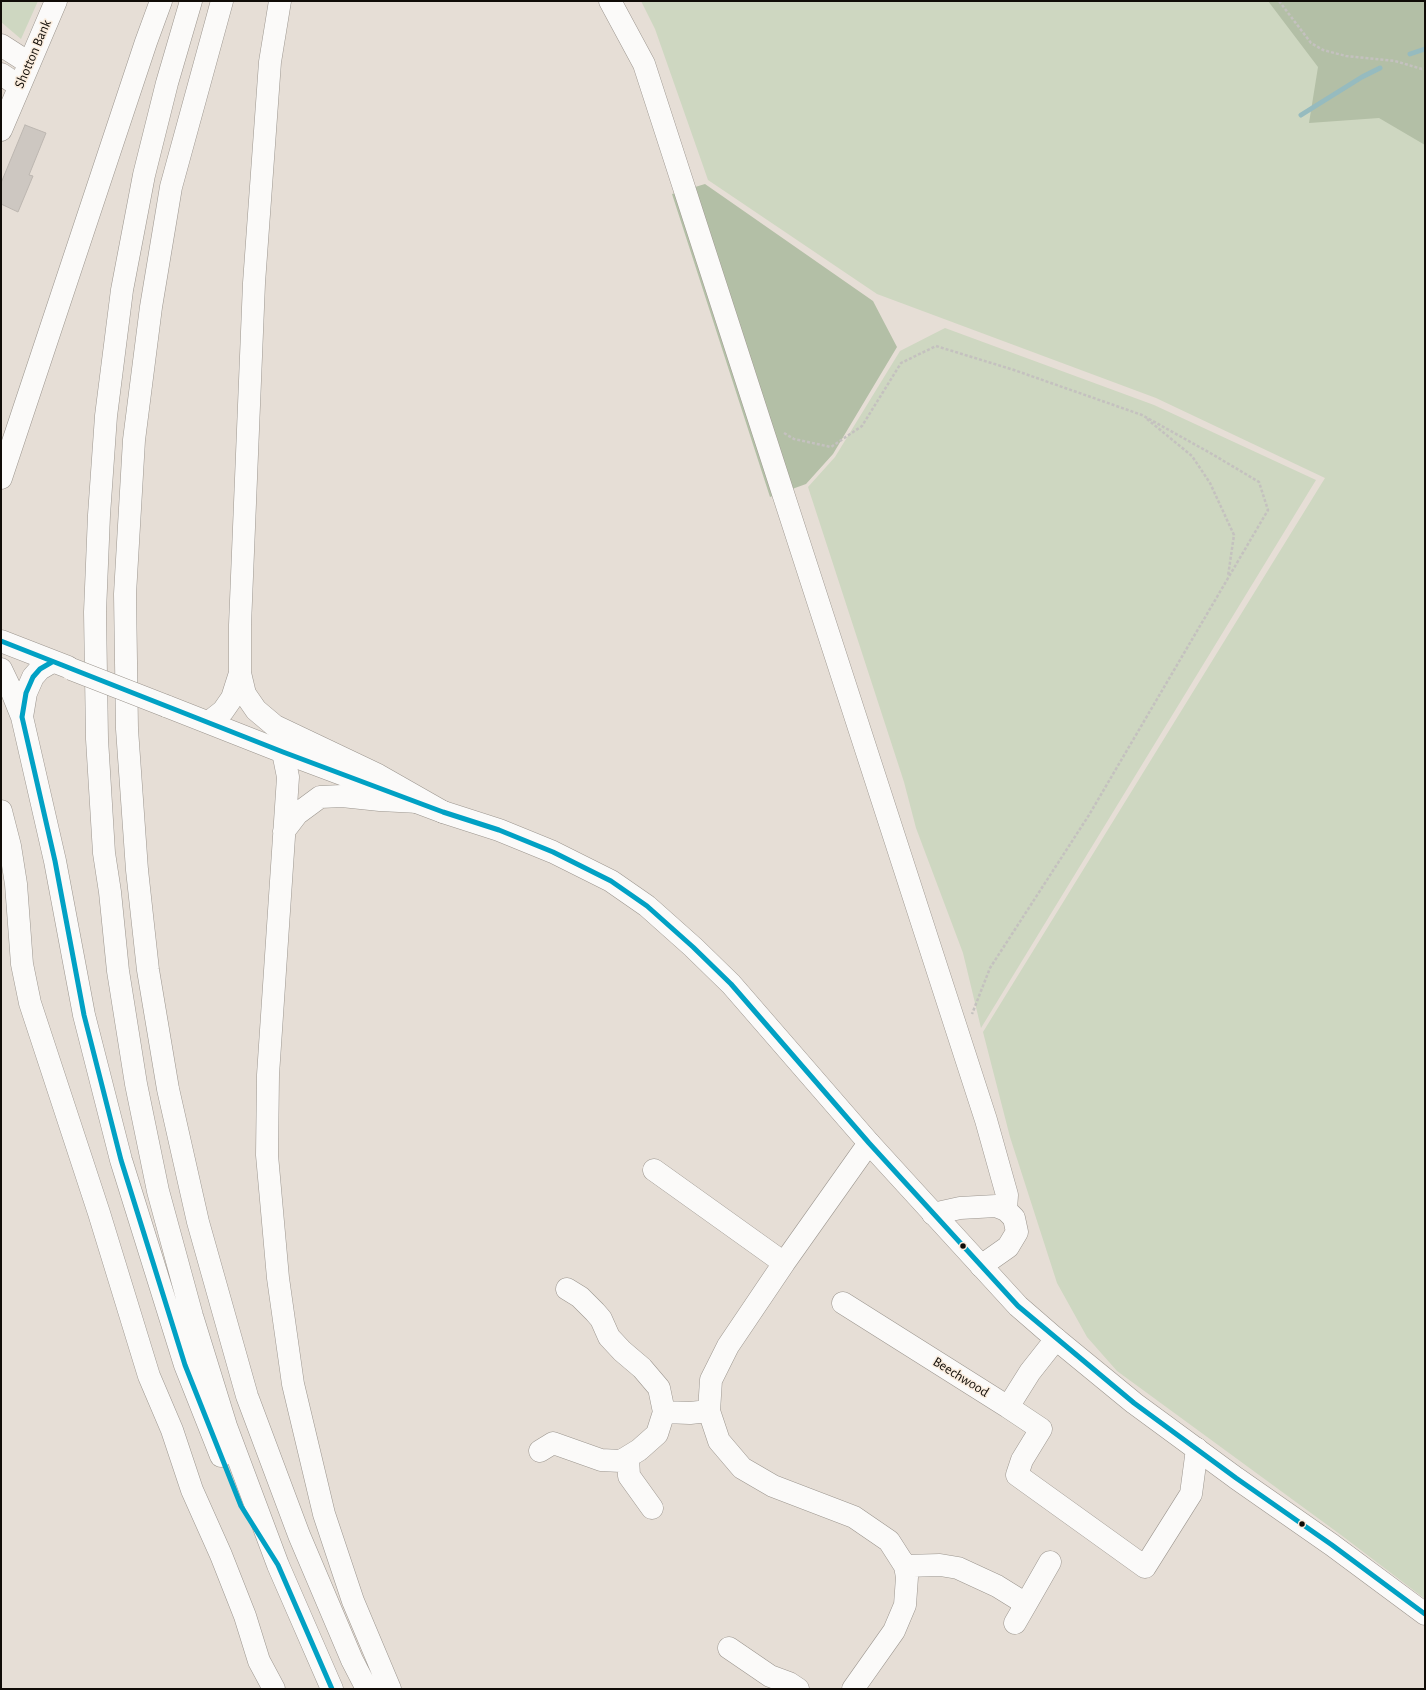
<!DOCTYPE html>
<style>
body{margin:0}
#map{position:relative;width:1426px;height:1690px;overflow:hidden;background:#e6ded6;font-family:"Alegreya Sans",sans-serif}
canvas{display:block}
.frame{position:absolute;inset:0;border:2px solid #100c07;pointer-events:none}
</style>
<div id="map">
<canvas width="1426" height="1690"></canvas>
<div class="frame"></div>
</div>
<script>
const g = document.querySelector('canvas').getContext('2d');
g.lineJoin = 'round';
function paint(path, color) { g.fillStyle = color; g.fill(path, 'evenodd'); }
const toPath = rows => new Path2D(rows.map(r => 'M' + r).join(''));
function strokePath(path, color, width, dash) { g.strokeStyle = color; g.lineWidth = width; g.lineCap = dash ? 'butt' : 'round'; g.setLineDash(dash || []); g.stroke(path); }
function drawText(font, color, halo, rows, align = 'center') {
  g.font = font + ' "Alegreya Sans",sans-serif'; g.lineWidth = 3; g.setLineDash([]); g.textBaseline = 'middle'; g.strokeStyle = halo; g.fillStyle = color; for (const [text, x, y, turn = 0] of rows) {
    g.save(); g.translate(x, y); g.rotate((+turn || 0) * Math.PI / 180); g.textAlign = isNaN(turn) ? turn : align; if (halo) g.strokeText(text, 0, 0); g.fillText(text, 0, 0); g.restore();
  }
}
paint(toPath([
 [1,1,38,1,21,39,1,22],
 [641,1,1425,1,1425,1599,1341,1535,1117,1371,1087,1337,1057,1283,1010,1137,983,1032,1325,478,1156,398,877,294,708,180,655,29],
 [945,328,1154,405,1316,480,981,1028,963,953,916,828,904,782,808,487,835,457,900,351]
]), '#ced7c1');
paint(toPath([
 [1268,1,1425,1,1425,145,1379,118,1309,123,1318,67],
 [705,184,873,301,897,347,833,454,806,484,770,497,672,194]
]), '#b3bfa6');
strokePath(toPath([
 [1410,54,1425,49],
 [1301,115,1362,77,1380,68]
]), '#96bbbf', 5);
const building = toPath([
 [25,125,46,133,29,175,33,176,18,212,1,204,1,183,25,125]
]);
paint(building, '#cdc7c1');
strokePath(building, '#bcb6b0', 1);
const minor = toPath([
 [610,1,644,64,986,1120,1007,1195,1006,1210],
 [1,45,29,63],
 [1,74,19,86],
 [1,130,56,1],
 [1,811,10,846,16,884,22,964,30,1003,99,1213,149,1376,172,1430,192,1490,221,1555,245,1616,259,1661,274,1689],
 [654,1170,784,1263],
 [933,1214,960,1208,996,1206,1006,1210,1014,1218,1017,1232,1008,1247,981,1266],
 [843,1303,1008,1407,1030,1372,1056,1339],
 [1008,1407,1041,1429,1022,1460,1017,1475,1145,1567,1191,1494,1197,1449],
 [664,1412,690,1413,709,1411],
 [540,1451,553,1443,601,1460,621,1461,639,1450,657,1434,664,1412,659,1388,642,1368,622,1351,609,1337,601,1319,595,1312,580,1297,567,1289],
 [628,1457,629,1476,652,1508],
 [905,1566,940,1565,958,1568,997,1586,1026,1604,1050,1562],
 [1015,1623,1026,1604],
 [729,1648,770,1676,789,1683,798,1689],
 [853,1689,894,1631,905,1605,907,1577,905,1566,889,1541,854,1517,773,1486,742,1468,719,1441,709,1411,711,1380,728,1346,784,1263,869,1143]
]);
const major = toPath([
 [1,641,68,667],
 [166,706,283,752,443,812,499,830,553,852,611,881,647,906,693,947,731,984,869,1143,1018,1306,1056,1339,1134,1403,1236,1478,1332,1545,1425,1614]
]);
const highway = toPath([
 [191,1,167,83,144,175,122,290,106,416,99,515,95,612,97,739,104,853,110,892,118,971,136,1084,158,1191,192,1316,226,1426,278,1565,332,1689],
 [222,1,171,187,151,307,134,440,125,594,127,729,137,870,148,970,168,1089,198,1222,247,1396,299,1535,352,1660,367,1689],
 [280,1,270,62,254,283,240,625,240,673,245,694,256,710,275,726,378,775,443,812],
 [1,478,146,42,161,1],
 [1,669,12,692,22,717,55,861,84,1015,121,1160,185,1365,221,1456],
 [22,717,26,693,33,677,40,669,52,662],
 [209,722,223,711,232,698,240,673],
 [283,752,288,777,268,1075,267,1155,278,1278,293,1384,324,1514,353,1601,390,1689],
 [284,831,297,814,320,797,342,796,380,800,419,802]
]);
strokePath(minor, '#9b958e', 23);
strokePath(major, '#9b958e', 23);
strokePath(highway, '#9b958e', 23);
strokePath(toPath([
 [1279,1,1311,43,1323,50,1346,56,1395,61,1422,69,1425,68],
 [1147,419,1192,456,1210,483,1234,535,1228,576],
 [784,433,794,439,831,447,862,426,901,363,936,346,1014,370,1142,415,1212,454,1259,482,1268,510,1089,815,990,968,972,1014]
]), '#c4c1bf', 2.5, [3, 2]);
strokePath(minor, '#fbfaf9', 22);
strokePath(major, '#fbfaf9', 22);
strokePath(highway, '#fbfaf9', 22);
const majorBridge = toPath([
 [71,669,166,706]
]);
strokePath(majorBridge, '#9b958e', 23, []);
strokePath(majorBridge, '#fbfaf9', 22);
strokePath(toPath([
 [1,641,283,752,443,812,499,830,553,852,611,881,647,906,693,947,731,984,869,1143,1018,1306,1134,1403,1236,1478,1332,1545,1425,1614],
 [52,662,40,669,33,677,26,693,22,717,55,861,84,1015,121,1160,185,1365,241,1506,278,1565,332,1689]
]), '#01a1c4', 5);
for (const [x, y, r, color] of [
 [963,1246,3.5,"#100c07"],
 [1302,1524,3.5,"#100c07"]
]) { const dot = new Path2D(); dot.arc(x, y, r, 0, 2 * Math.PI); g.fillStyle = color; g.fill(dot); strokePath(dot, '#faecdd', 1.5); }
drawText('14px', '#100c07', '#faecdd', [
 ["Shotton Bank",33,54,-67],
 ["Beechwood",961,1377,32]
]);
</script>
